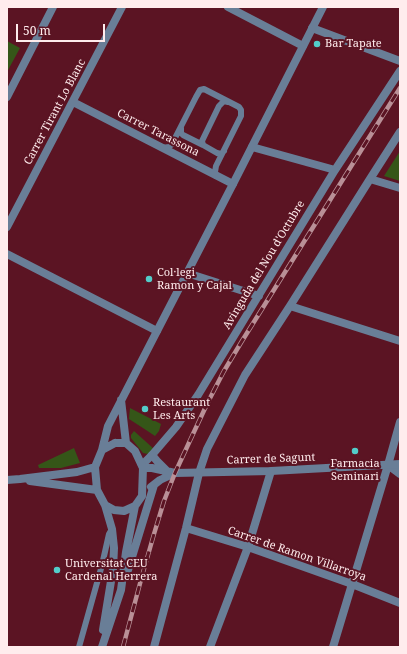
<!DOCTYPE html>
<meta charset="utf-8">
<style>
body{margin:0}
#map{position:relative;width:407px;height:654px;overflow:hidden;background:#5b1423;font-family:"Noto Serif",serif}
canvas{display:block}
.frame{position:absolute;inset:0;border:8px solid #ffeced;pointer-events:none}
.scale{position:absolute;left:16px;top:24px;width:89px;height:18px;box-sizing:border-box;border:2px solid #ffeced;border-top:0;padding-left:5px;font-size:12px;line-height:14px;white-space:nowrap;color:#ffeced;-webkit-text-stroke:3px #5b1423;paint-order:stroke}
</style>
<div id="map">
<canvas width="407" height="654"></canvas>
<div class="frame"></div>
<div class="scale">50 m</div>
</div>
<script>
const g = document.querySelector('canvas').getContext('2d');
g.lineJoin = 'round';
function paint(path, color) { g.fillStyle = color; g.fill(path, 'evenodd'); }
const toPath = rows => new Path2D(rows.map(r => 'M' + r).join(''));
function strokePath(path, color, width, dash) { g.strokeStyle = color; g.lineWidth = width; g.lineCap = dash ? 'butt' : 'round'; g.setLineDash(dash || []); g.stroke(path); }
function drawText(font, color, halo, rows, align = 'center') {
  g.font = font + ' "Noto Serif",serif'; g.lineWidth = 4; g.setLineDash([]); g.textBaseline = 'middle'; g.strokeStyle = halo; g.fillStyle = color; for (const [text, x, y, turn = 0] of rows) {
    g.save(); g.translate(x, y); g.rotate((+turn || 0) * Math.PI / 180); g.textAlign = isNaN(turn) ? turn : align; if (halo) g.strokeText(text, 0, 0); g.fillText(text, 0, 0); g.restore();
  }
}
paint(toPath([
 [7,41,20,48,7,72],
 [400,151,400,181,384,176],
 [130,408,161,424,159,431,155,436,146,430,129,419],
 [134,431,154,449,148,454,143,453,131,438,131,435],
 [74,448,80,463,61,468,39,468,38,465]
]), '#355618');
strokePath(toPath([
 [181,128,181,133,183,135,203,145,217,153,221,154,224,151],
 [203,145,202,141,219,106,224,101,228,102],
 [162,148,169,147,172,144,196,97,200,90,204,89,239,107,241,110,241,116,216,166,215,172,216,176],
 [79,647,102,565,109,534,112,529]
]), '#697e97', 6);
strokePath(toPath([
 [228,7,303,46],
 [312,28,400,61],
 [7,97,53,7],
 [73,102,233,184],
 [252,147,335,170],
 [370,179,400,188],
 [7,227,122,7],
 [7,254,157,331],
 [187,273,259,296],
 [290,306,400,341],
 [142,465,152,455,176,427,198,395,335,170,400,71],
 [388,465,400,474],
 [186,528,248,547,352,584,400,603],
 [154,647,186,528,199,473,207,449,245,375,290,306,370,179,400,132],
 [210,647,248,547,271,471],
 [333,647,388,465,400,422]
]), '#697e97', 8);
strokePath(toPath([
 [121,400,126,443],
 [115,443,126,443,135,451,143,468,142,496,135,506,124,511,114,510,105,505,97,490,95,467,102,450,115,443],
 [102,450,108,426,233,184,323,7],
 [152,455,157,461,166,470],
 [143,468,152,468,175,473,271,471,400,464],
 [7,480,20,479,77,472,95,467],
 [30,481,97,490],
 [151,487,160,480,175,473],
 [128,570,154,485],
 [103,630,113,569,114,548,112,529,105,505],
 [102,647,121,590,126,552,135,506]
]), '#697e97', 8);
const rail = toPath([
 [123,647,142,576,154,534,164,501,175,473,193,434,208,402,224,371,242,341,400,88]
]);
strokePath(rail, '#b99097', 4.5);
strokePath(rail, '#5b1423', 3, [9]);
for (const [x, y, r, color] of [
 [317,44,4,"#53cdca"],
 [149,279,4,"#53cdca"],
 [145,409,4,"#53cdca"],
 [355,451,4,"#53cdca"],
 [57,570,4,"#53cdca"]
]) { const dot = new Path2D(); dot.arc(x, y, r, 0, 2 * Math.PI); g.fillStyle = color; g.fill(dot); strokePath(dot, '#5b1423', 1.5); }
drawText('11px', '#ffeced', '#5b1423', [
 ["Bar Tapate",325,44],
 ["Col·legi",157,273],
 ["Ramon y Cajal",157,286],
 ["Restaurant",153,403],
 ["Les Arts",153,416],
 ["Farmacia",355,464,"center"],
 ["Seminari",355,477,"center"],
 ["Universitat CEU",65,564],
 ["Cardenal Herrera",65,577]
], 'left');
drawText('11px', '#ffeced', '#5b1423', [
 ["Carrer Tirant Lo Blanc",55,112,-62],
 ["Carrer Tarassona",158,133,27],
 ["Avinguda del Nou d'Octubre",264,265,-59],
 ["Carrer de Sagunt",271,459,-2],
 ["Carrer de Ramon Villarroya",297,554,19]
]);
</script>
